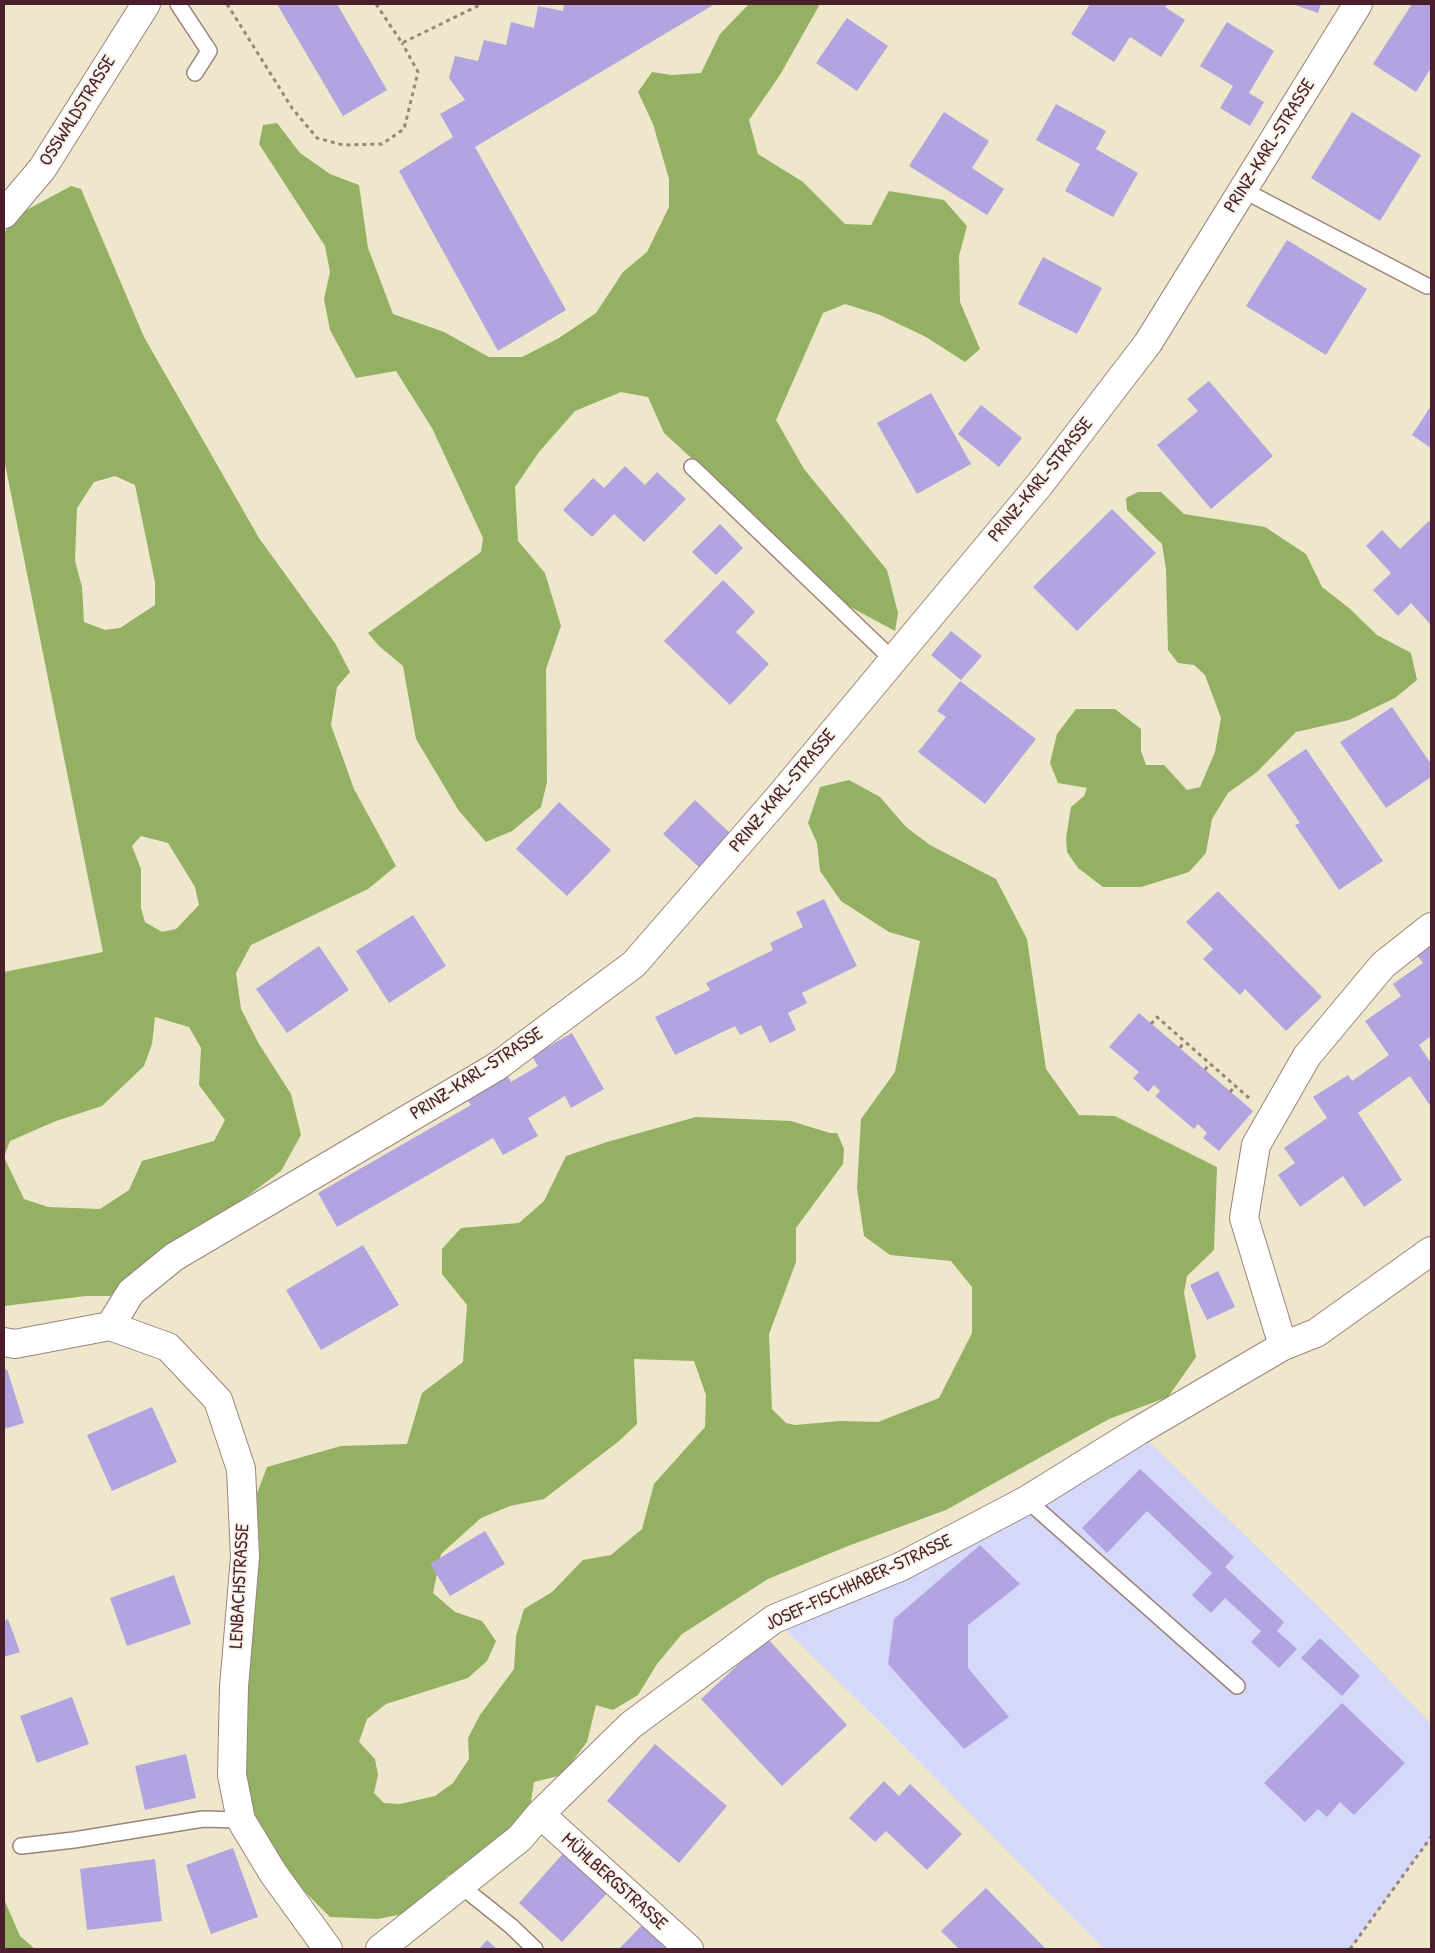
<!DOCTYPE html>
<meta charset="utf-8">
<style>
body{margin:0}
#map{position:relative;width:1435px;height:1953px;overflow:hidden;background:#efe7cc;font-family:"Patrick Hand",sans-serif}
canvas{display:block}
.frame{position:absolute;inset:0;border:5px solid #4a1f2b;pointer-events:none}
</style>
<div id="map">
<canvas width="1435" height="1953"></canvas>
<div class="frame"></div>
</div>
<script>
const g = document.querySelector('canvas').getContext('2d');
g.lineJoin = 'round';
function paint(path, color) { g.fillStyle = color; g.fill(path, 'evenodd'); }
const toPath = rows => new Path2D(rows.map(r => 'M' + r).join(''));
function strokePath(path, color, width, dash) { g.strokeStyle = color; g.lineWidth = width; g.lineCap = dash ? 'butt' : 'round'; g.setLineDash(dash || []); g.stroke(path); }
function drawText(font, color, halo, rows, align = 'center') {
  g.font = font + ' "Patrick Hand",sans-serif'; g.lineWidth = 4; g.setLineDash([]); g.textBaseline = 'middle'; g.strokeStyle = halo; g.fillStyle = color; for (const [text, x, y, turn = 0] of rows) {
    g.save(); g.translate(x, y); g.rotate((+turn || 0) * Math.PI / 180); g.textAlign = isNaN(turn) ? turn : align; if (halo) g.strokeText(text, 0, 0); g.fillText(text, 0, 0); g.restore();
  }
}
paint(toPath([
 [1138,1431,1338,1626,1431,1724,1431,1837,1350,1949,1104,1949,881,1723,774,1619]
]), '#d5d8f9');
paint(toPath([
 [749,4,820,4,780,75,749,120,758,154,803,182,845,224,871,225,889,191,944,200,967,226,959,256,960,302,980,349,965,362,926,337,880,315,845,304,823,313,776,420,804,469,887,570,898,613,895,631,843,603,748,510,664,433,648,397,621,392,575,411,539,452,515,487,518,541,545,573,561,626,546,669,547,782,541,807,512,831,486,842,459,811,416,739,403,666,379,646,368,633,481,552,483,538,432,428,396,371,356,378,330,330,324,299,330,272,325,246,259,144,263,125,277,123,300,153,330,174,359,185,368,248,393,314,444,332,489,357,522,357,559,338,596,313,623,272,647,252,669,207,669,179,653,124,638,92,652,72,672,75,701,73,720,34],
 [71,186,81,189,144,337,259,538,335,643,350,672,337,687,331,725,354,789,396,866,368,889,251,945,236,973,241,1009,259,1044,291,1094,301,1135,281,1171,113,1296,86,1296,4,1306,4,972,103,952,4,459,4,232,23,212],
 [115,476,135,485,155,582,155,605,120,628,105,630,84,622,82,587,75,561,77,508,94,482],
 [141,836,168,843,195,887,199,905,176,929,162,932,145,922,141,908,141,869,132,846],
 [155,1017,189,1027,201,1048,199,1085,225,1120,214,1141,142,1161,129,1190,100,1209,48,1207,24,1199,4,1157,10,1141,56,1121,102,1106,144,1066,152,1044],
 [1138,492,1161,492,1184,514,1265,527,1306,554,1322,587,1349,608,1377,635,1411,653,1417,680,1395,698,1349,720,1296,732,1257,772,1228,793,1212,819,1206,853,1189,872,1141,887,1103,887,1078,868,1067,852,1066,838,1071,807,1084,796,1087,788,1058,783,1050,763,1057,734,1076,709,1115,709,1141,729,1141,751,1146,765,1164,765,1187,790,1200,787,1215,752,1221,718,1205,675,1194,665,1178,663,1168,650,1166,569,1162,544,1127,510,1126,498],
 [849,780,880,797,906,827,930,845,996,879,1027,939,1046,1069,1079,1115,1115,1116,1217,1167,1214,1250,1187,1276,1184,1293,1196,1357,1168,1397,1109,1419,946,1510,848,1546,768,1579,682,1634,657,1664,638,1695,613,1710,596,1705,587,1742,562,1775,534,1782,530,1807,464,1873,448,1875,417,1911,378,1919,330,1917,282,1869,256,1830,242,1780,245,1658,256,1496,267,1467,341,1446,407,1444,422,1393,463,1362,467,1305,442,1274,442,1249,461,1228,519,1223,544,1201,566,1156,607,1142,696,1117,791,1121,830,1133,837,1133,844,1149,843,1164,796,1228,796,1262,769,1334,772,1409,786,1423,795,1425,840,1421,878,1422,939,1398,972,1333,972,1287,951,1261,890,1255,864,1236,857,1188,861,1119,895,1072,920,941,889,932,841,901,820,871,817,843,808,823,820,787],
 [634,1359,694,1361,706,1395,705,1427,654,1484,642,1529,611,1555,583,1560,552,1592,524,1609,516,1636,514,1669,480,1715,468,1738,469,1759,453,1783,435,1796,400,1804,384,1803,374,1793,378,1775,375,1759,359,1742,367,1719,386,1704,468,1678,487,1661,496,1641,482,1621,455,1612,433,1593,441,1554,481,1518,510,1506,544,1499,619,1441,637,1424],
 [4,1899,20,1936,35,1949,4,1949]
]), '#94b062');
paint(toPath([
 [277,4,337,4,387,90,343,116],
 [564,4,715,4,475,147,566,310,498,351,399,171,453,137,440,114,465,100,449,78,455,56,478,61,484,40,506,45,511,22,534,28,538,6,563,11],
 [1090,4,1168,4,1165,7,1185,20,1161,57,1130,37,1114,62,1071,34],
 [1292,4,1321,4,1318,13],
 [1412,4,1431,4,1431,68,1416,92,1373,64],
 [847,18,888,46,857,91,816,63],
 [1227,22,1274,51,1249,93,1264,102,1250,126,1220,108,1233,86,1200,66],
 [1056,104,1106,131,1096,149,1138,173,1113,217,1065,191,1080,164,1036,140],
 [944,112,989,141,972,168,1004,189,987,215,909,166],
 [1352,112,1421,155,1380,221,1311,178],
 [1287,240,1367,289,1326,355,1246,306],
 [1043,257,1102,288,1077,334,1018,304],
 [1209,381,1273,456,1211,509,1157,445,1198,411,1187,399],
 [931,393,971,464,917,494,877,423],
 [981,405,1022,438,999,467,958,434],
 [1431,406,1431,448,1412,435],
 [625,466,645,485,657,472,686,499,644,542,614,514,592,537,563,510,593,478,604,488],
 [1112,509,1156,553,1077,631,1033,587],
 [1429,521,1431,524,1431,625,1411,603,1398,616,1373,590,1391,573,1366,546,1382,530,1400,549],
 [720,524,743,548,716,575,692,552],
 [723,580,755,612,736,632,769,664,730,705,664,641],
 [951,631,982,656,961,680,931,655],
 [960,681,1036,739,985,804,918,752,946,717,937,711],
 [1392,707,1431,764,1431,777,1386,808,1340,742],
 [1306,749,1383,861,1339,890,1295,825,1300,823,1267,775],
 [695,800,732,835,700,868,663,834],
 [559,802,611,850,567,896,516,849],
 [1218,891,1322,997,1286,1031,1245,989,1240,995,1203,959,1213,949,1186,922],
 [824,899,857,966,802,993,807,1003,788,1013,796,1030,770,1043,761,1025,740,1035,735,1026,675,1055,655,1017,710,990,706,983,773,950,770,943,803,927,796,912],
 [413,915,446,966,389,1003,356,951],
 [1431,939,1431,1036,1419,1045,1431,1063,1431,1107,1410,1076,1358,1113,1402,1180,1364,1207,1343,1176,1300,1207,1278,1175,1295,1163,1284,1148,1327,1118,1313,1097,1348,1075,1352,1081,1389,1055,1365,1021,1401,996,1393,984,1423,963,1414,951],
 [319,946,349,990,287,1033,256,989],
 [1139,1013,1253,1111,1219,1151,1203,1138,1207,1133,1198,1124,1194,1129,1155,1096,1160,1091,1154,1085,1148,1092,1133,1078,1139,1072,1109,1047],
 [572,1033,604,1089,571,1108,565,1096,528,1118,538,1136,503,1155,493,1138,337,1227,318,1193,471,1105,466,1098,507,1075,511,1082,538,1066,532,1056],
 [363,1245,399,1305,321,1350,286,1290],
 [1218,1271,1235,1307,1207,1320,1190,1285],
 [7,1369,24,1423,4,1429,4,1370],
 [152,1407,177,1462,112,1491,87,1435],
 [1140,1469,1234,1557,1225,1567,1284,1622,1277,1631,1297,1649,1279,1668,1251,1642,1261,1631,1225,1598,1211,1613,1192,1595,1212,1573,1147,1511,1107,1553,1082,1528],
 [485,1531,505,1564,450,1596,430,1564],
 [980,1545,1020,1584,968,1625,968,1668,1009,1717,964,1749,888,1664,894,1619],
 [174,1575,191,1624,127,1646,110,1598],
 [8,1619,20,1652,4,1657,4,1621],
 [767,1638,847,1725,782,1786,701,1699],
 [1320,1638,1360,1676,1342,1696,1301,1658],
 [72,1697,89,1744,37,1763,20,1716],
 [1342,1703,1405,1763,1354,1815,1340,1802,1327,1817,1318,1809,1305,1822,1264,1783],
 [655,1744,727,1806,679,1863,607,1801],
 [186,1754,196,1798,145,1810,135,1766],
 [884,1781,899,1796,910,1784,962,1834,927,1870,886,1831,875,1842,849,1818],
 [233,1848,258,1917,211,1934,186,1865],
 [567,1849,611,1889,562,1942,519,1903],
 [155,1859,162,1921,87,1930,80,1869],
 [986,1888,1046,1949,959,1949,941,1931],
 [647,1920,678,1949,619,1949],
 [487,1940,497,1949,479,1949]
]), '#b1a4e0');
const service = toPath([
 [178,4,209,51,195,73],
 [1243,190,1427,286],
 [692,467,893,660],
 [1027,1500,1237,1686],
 [21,1846,74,1840,203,1819,241,1820],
 [461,1886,511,1926,535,1949]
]);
const minor = toPath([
 [4,214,42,169,146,4],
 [110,1326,168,1347,218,1400,241,1469,245,1557,234,1687,232,1775,241,1820,273,1873,328,1949],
 [4,1342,15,1344,110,1326,131,1292,174,1257,496,1067,634,964,780,796,1040,484,1148,343,1358,4],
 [1283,1346,1244,1218,1256,1145,1307,1056,1383,965,1431,927],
 [540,1814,689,1949],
 [380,1949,520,1838,540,1814,631,1725,774,1619,900,1567,1027,1500,1138,1431,1283,1346,1316,1333,1431,1251]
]);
strokePath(service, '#9c837c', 18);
strokePath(minor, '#9c837c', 30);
strokePath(toPath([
 [227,4,292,108,317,138,343,145,382,144,404,129,418,72,402,43],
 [376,4,402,43,482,4],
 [1151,1024,1157,1017,1249,1098],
 [1180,1048,1184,1042],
 [1205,1070,1209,1064],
 [1230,1092,1235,1086],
 [1350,1949,1431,1837]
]), '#9c837c', 3, [4, 4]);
strokePath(service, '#fff', 15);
strokePath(minor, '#fff', 28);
drawText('19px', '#4a1f2b', '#f7f3e8', [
 ["OSSWALDSTRASSE",78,111,-58],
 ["PRINZ-KARL-STRASSE",1270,146,-58],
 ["PRINZ-KARL-STRASSE",1041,480,-51],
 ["PRINZ-KARL-STRASSE",783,791,-50],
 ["PRINZ-KARL-STRASSE",477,1074,-33],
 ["JOSEF-FISCHHABER-STRASSE",859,1583,-25],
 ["LENBACHSTRASSE",240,1586,-87],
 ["MÜHLBERGSTRASSE",614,1882,42]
]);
</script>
